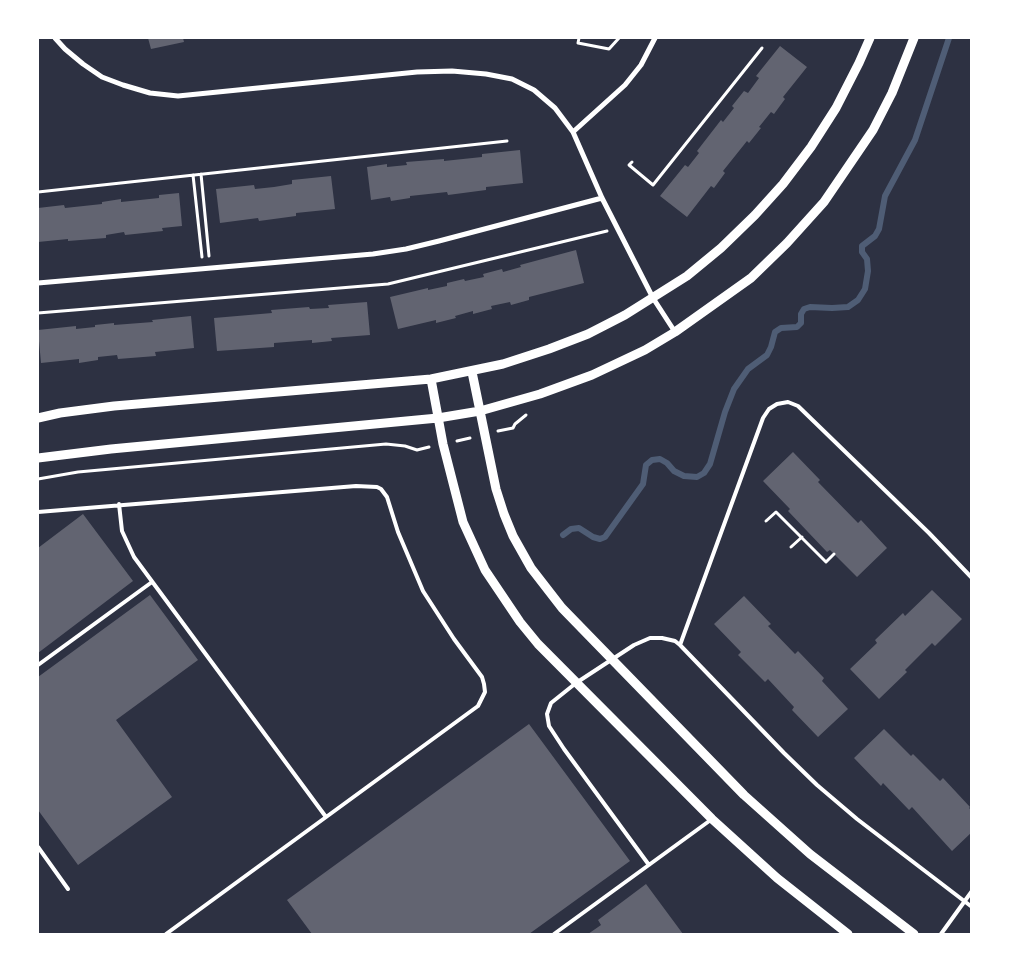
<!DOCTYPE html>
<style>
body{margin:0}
#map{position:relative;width:1009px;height:972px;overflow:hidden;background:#2d3142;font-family:"Nunito Sans",sans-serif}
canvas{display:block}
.frame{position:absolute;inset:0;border:39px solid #fff;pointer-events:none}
</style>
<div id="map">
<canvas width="1009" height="972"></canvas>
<div class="frame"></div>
</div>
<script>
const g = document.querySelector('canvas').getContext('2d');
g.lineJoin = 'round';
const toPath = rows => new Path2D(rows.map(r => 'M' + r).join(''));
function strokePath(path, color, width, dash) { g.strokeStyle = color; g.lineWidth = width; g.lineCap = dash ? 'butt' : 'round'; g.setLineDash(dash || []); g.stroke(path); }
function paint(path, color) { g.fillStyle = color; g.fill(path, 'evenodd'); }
strokePath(toPath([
 [563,535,571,529,579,528,593,537,600,539,605,537,643,484,646,465,652,460,660,459,667,463,674,471,684,476,697,477,704,473,710,464,725,412,734,389,748,369,767,355,771,347,775,332,781,328,797,327,801,323,801,314,804,309,810,307,832,308,848,307,858,300,865,289,868,271,867,259,862,252,862,246,875,236,879,229,885,196,915,140,949,38]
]), '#4f5d75', 6);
paint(toPath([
 [148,38,183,38,184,42,151,49],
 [780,46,807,67,783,97,785,99,774,114,771,112,759,127,761,128,749,143,747,141,723,171,725,173,714,188,711,186,687,217,660,196,685,165,688,167,699,153,697,151,721,120,723,122,734,108,732,106,744,91,748,93,759,78,756,76],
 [520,150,523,183,486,187,486,190,448,195,447,192,410,196,410,198,391,201,390,197,371,200,367,167,387,164,387,167,407,165,406,162,444,159,444,161,482,157,482,154],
 [331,176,335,209,296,213,296,216,259,221,258,218,220,223,216,189,254,185,255,189,274,187,292,184,292,180],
 [179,193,182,226,162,228,163,231,125,235,124,232,106,235,106,238,68,241,68,239,38,242,38,208,64,205,65,208,102,204,102,202,121,199,121,202,159,198,159,195],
 [576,250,584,283,529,297,529,300,511,305,510,302,491,306,492,309,473,314,473,311,455,316,456,318,436,323,436,320,398,329,390,297,428,288,428,290,447,286,447,283,464,279,465,281,484,277,483,274,502,269,503,272,521,267,520,265],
 [367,302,370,335,331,338,332,341,312,343,312,340,274,343,274,347,217,351,214,318,272,313,271,310,309,307,310,309,329,308,328,305],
 [191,316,194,348,155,352,156,356,118,359,117,355,98,357,98,360,79,363,79,359,41,363,38,330,76,326,76,329,95,327,95,325,114,323,114,325,153,322,152,320],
 [793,452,820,480,818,482,858,523,861,520,887,548,857,577,830,550,827,552,788,511,790,509,763,481],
 [83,514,133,581,38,653,38,548],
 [932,590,962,619,935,646,932,643,905,670,907,672,879,699,850,669,877,643,875,640,903,613,905,616],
 [150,595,198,660,116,720,172,797,78,865,38,810,38,677],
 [744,596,771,624,768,626,795,654,798,651,824,678,822,681,848,709,818,737,792,710,794,707,768,679,765,682,738,655,741,652,714,624],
 [529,724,630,861,529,934,312,934,287,900],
 [884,729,911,756,913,754,940,781,943,778,970,807,969,808,972,811,972,832,952,851,912,807,909,810,883,783,881,786,854,758],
 [646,884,683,934,588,934,601,925,598,920]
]), '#626471');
strokePath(toPath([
 [579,38,578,43,609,49,619,38],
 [632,162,629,165,653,185,762,48],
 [201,174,209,256],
 [193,175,202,257],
 [38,192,507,141],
 [38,313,388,284,607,231],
 [498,431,513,428,515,424,526,415],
 [457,441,470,438],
 [38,479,78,472,386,444,405,446,417,450,429,447],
 [766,521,776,512,826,562,834,554],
 [791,547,802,537]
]), '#fff', 3);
strokePath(toPath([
 [119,504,122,531,134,557,326,817],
 [38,512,356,486,377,487,381,489,387,497,398,532,423,591,454,639,482,677,484,684,485,692,478,706,166,934],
 [680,645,763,418,769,409,777,404,788,402,798,406,929,533,972,578],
 [38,665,152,582],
 [38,847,68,889],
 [649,865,564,749,549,726,547,714,551,703,576,683,634,645,650,638,662,638,675,641,680,645,784,753,817,785,857,819,972,907],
 [554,934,712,819],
 [941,934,972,891]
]), '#fff', 4);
strokePath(toPath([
 [55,38,65,49,83,64,102,77,123,85,150,93,178,96,417,72,452,71,486,74,512,79,534,90,555,108,573,132,602,198,653,298,675,332],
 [573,132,625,85,641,65,655,38],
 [38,283,373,254,406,249,439,241,602,198]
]), '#fff', 5);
strokePath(toPath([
 [472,372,496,489,504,514,513,536,531,568,562,608,744,795,810,854,914,934],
 [431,379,443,444,463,522,485,570,520,622,538,644,712,819,777,878,848,934],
 [38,418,60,413,114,406,431,379,503,364,549,349,588,334,625,315,687,276,721,248,755,215,783,184,811,147,836,108,859,63,870,38],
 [38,458,111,449,438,418,480,411,540,394,592,375,645,350,675,332,751,278,787,243,824,202,873,130,892,93,914,38]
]), '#fff', 9);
</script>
